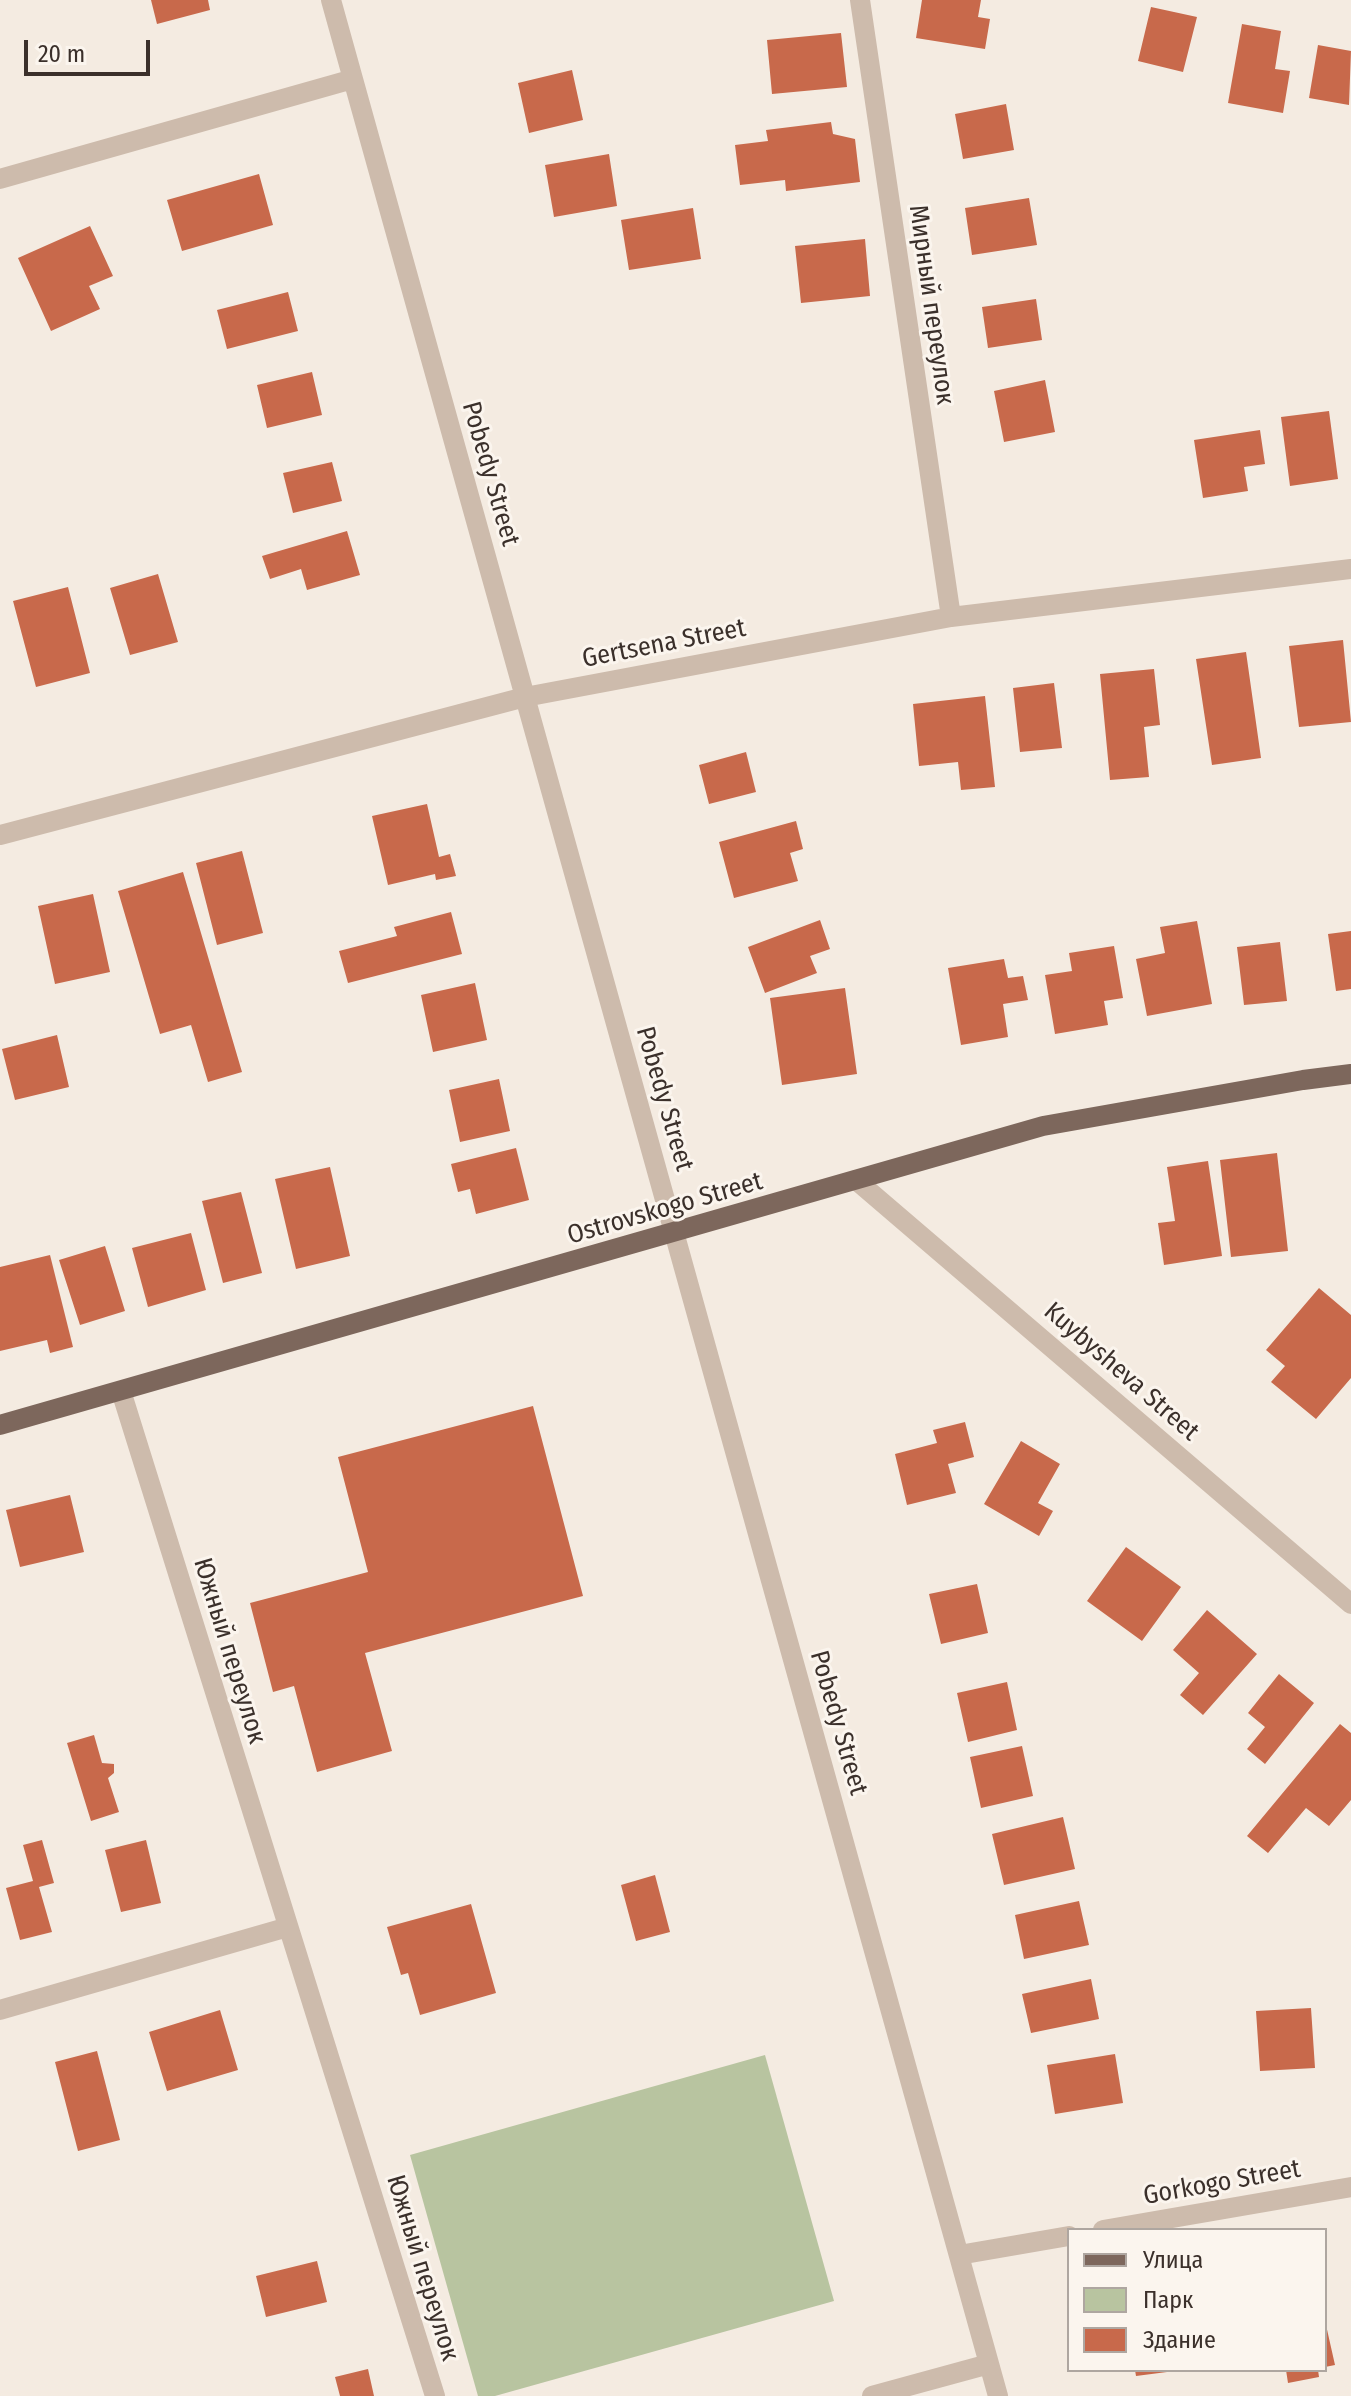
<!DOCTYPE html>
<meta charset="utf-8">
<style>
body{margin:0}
#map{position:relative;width:1351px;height:2396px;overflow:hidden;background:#f4ebe1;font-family:"Fira Sans Condensed",sans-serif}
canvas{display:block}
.legend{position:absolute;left:1067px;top:2228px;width:260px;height:144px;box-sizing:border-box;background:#fbf5ee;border:2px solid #aea6a0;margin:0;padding:10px 14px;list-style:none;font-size:24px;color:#3b302b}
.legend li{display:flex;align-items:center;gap:16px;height:40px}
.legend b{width:40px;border:2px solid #aea6a0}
.scale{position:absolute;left:24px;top:40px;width:126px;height:36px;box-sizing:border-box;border:4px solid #3b302b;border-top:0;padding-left:10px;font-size:24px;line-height:28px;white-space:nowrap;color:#3b302b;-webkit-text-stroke:6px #fbf5ee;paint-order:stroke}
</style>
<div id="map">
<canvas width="1351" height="2396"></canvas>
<ul class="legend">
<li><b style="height:10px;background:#7d675c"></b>Улица</li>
<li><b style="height:22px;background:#b8c4a0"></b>Парк</li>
<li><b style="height:22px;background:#c8694b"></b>Здание</li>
</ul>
<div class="scale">20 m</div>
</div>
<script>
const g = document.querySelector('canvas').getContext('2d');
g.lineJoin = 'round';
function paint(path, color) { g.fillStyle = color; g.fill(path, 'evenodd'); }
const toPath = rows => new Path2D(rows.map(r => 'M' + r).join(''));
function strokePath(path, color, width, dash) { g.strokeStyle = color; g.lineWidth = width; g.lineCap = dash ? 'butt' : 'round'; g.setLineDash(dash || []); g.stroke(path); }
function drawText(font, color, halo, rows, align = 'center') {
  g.font = font + ' "Fira Sans Condensed",sans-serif'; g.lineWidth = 6; g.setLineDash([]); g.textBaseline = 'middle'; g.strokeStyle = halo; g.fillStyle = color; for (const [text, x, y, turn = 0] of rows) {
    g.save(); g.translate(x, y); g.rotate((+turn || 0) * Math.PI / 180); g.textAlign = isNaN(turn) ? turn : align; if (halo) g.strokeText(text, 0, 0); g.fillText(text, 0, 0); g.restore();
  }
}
paint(toPath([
 [765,2055,834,2301,495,2396,478,2396,410,2155]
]), '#b8c4a0');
paint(toPath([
 [151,0,208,0,210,10,157,24],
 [922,0,981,0,978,17,990,19,985,49,916,38],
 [1151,7,1197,17,1183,72,1138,61],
 [1242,24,1281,31,1275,69,1290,71,1283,113,1228,103],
 [841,33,847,87,772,94,767,40],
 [1318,45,1351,51,1349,105,1309,98],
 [572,70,583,120,529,133,518,83],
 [1006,104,1014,150,963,159,955,114],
 [831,122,833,134,855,139,860,182,786,191,785,180,740,185,735,145,768,141,766,130],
 [609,154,617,206,554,217,545,165],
 [259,174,273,225,182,251,167,200],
 [1029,198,1037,245,972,255,965,208],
 [693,208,701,259,629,270,621,220],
 [90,226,113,276,89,286,100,309,51,331,18,258],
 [865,239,870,296,801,303,795,246],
 [288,292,298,331,227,349,217,310],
 [1036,299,1042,340,988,348,982,307],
 [312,372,322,415,267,428,257,385],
 [1045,380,1055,432,1004,442,994,391],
 [1329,411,1338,479,1290,486,1281,417],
 [1260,430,1265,464,1244,467,1248,491,1203,498,1194,440],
 [332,462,342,501,293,513,283,473],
 [347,531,360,575,307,590,301,569,270,579,262,556],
 [158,574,178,642,130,655,110,588],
 [68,587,90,673,36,687,13,601],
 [1343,640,1351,722,1299,727,1289,646],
 [1246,652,1261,758,1212,765,1196,659],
 [1154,669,1160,725,1144,727,1149,777,1110,780,1100,674],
 [1054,683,1062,748,1020,752,1013,688],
 [985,696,995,787,961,790,958,762,919,766,913,704],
 [746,752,756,792,709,804,699,765],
 [427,804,439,857,450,854,456,876,436,880,435,874,388,885,372,816],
 [796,821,803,849,790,853,798,881,734,898,719,842],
 [242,851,263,933,217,945,196,863],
 [183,872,242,1072,208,1082,191,1025,160,1034,118,891],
 [93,894,110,972,55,984,38,906],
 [451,912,462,954,348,983,339,951,397,936,394,927],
 [820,920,830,949,810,956,817,973,765,993,748,947],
 [1197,921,1212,1004,1147,1016,1136,959,1165,953,1160,927],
 [1351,931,1351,989,1336,991,1328,934],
 [1280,942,1287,1001,1244,1005,1237,947],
 [1114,946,1123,998,1104,1001,1108,1025,1055,1034,1045,975,1072,971,1069,953],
 [1004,959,1008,978,1023,976,1028,1000,1003,1004,1008,1037,961,1045,948,968],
 [475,983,487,1040,433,1052,421,995],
 [845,988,857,1074,782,1085,770,998],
 [57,1035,69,1087,15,1100,2,1049],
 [499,1079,510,1131,460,1142,449,1090],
 [516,1148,529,1200,476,1214,470,1189,458,1192,451,1164],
 [1277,1153,1288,1251,1231,1257,1220,1160],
 [1208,1161,1222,1256,1164,1265,1158,1223,1175,1221,1167,1167],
 [330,1167,350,1256,296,1269,275,1179],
 [241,1192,262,1273,223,1283,202,1201],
 [191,1233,206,1290,148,1307,132,1248],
 [105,1246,125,1311,80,1325,59,1260],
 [50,1255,73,1347,50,1353,47,1340,0,1351,0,1267],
 [1319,1288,1351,1315,1351,1378,1316,1419,1271,1382,1285,1366,1266,1350],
 [533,1406,583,1596,365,1653,392,1751,317,1772,294,1686,273,1692,250,1603,368,1572,338,1457],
 [965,1422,974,1457,948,1464,956,1493,907,1505,895,1454,937,1443,933,1430],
 [1021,1441,1060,1464,1038,1503,1053,1511,1039,1536,984,1504],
 [70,1495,84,1552,20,1567,6,1510],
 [1126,1547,1181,1587,1142,1641,1087,1601],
 [977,1584,988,1633,941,1644,929,1594],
 [1207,1610,1257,1654,1203,1715,1180,1695,1199,1673,1173,1650],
 [1279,1674,1314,1703,1265,1764,1247,1749,1265,1727,1248,1713],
 [1007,1682,1017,1730,968,1742,957,1693],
 [1340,1724,1351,1733,1351,1800,1329,1826,1306,1808,1268,1853,1247,1836],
 [94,1735,102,1763,114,1764,114,1773,108,1778,119,1812,91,1821,67,1743],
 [1022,1746,1033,1796,981,1808,970,1757],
 [1063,1817,1075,1869,1004,1885,992,1834],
 [42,1840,54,1883,39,1887,52,1932,20,1940,6,1888,33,1881,23,1845],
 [146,1840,161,1903,121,1912,105,1850],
 [655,1875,670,1932,636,1941,621,1885],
 [1079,1901,1089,1945,1024,1959,1015,1915],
 [471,1904,496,1993,420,2015,408,1973,401,1975,387,1927],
 [1091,1979,1099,2019,1031,2033,1022,1994],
 [1311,2008,1315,2068,1260,2071,1256,2011],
 [220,2010,238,2070,167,2091,149,2032],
 [97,2051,120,2140,78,2151,55,2062],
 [1115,2054,1123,2103,1055,2114,1047,2065],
 [317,2261,327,2302,266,2317,256,2276],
 [1326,2325,1335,2365,1325,2367,1325,2326],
 [368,2369,374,2396,340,2396,335,2377],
 [1135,2370,1167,2370,1167,2372,1136,2376],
 [1286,2370,1318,2370,1319,2377,1288,2383]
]), '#c8694b');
strokePath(toPath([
 [331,0,998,2396],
 [860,0,951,617],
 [0,179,353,79],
 [0,835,525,697,951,617,1351,569],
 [856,1180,1351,1604],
 [121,1391,435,2396],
 [0,2010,288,1927],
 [1103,2230,1351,2187],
 [959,2255,1069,2236],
 [872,2396,989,2364]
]), '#cdbbac', 20);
strokePath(toPath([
 [0,1425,1043,1126,1303,1080,1351,1074]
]), '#7d675c', 20);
drawText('26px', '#3b302b', '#fbf5ee', [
 ["Мирный переулок",931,305,82],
 ["Pobedy Street",490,474,74],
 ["Gertsena Street",664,644,-11],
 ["Pobedy Street",664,1099,74],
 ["Ostrovskogo Street",665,1209,-16],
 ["Kuybysheva Street",1121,1372,41],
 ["Южный переулок",229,1651,73],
 ["Pobedy Street",838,1723,74],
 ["Gorkogo Street",1222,2183,-10],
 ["Южный переулок",422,2268,73]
]);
</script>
